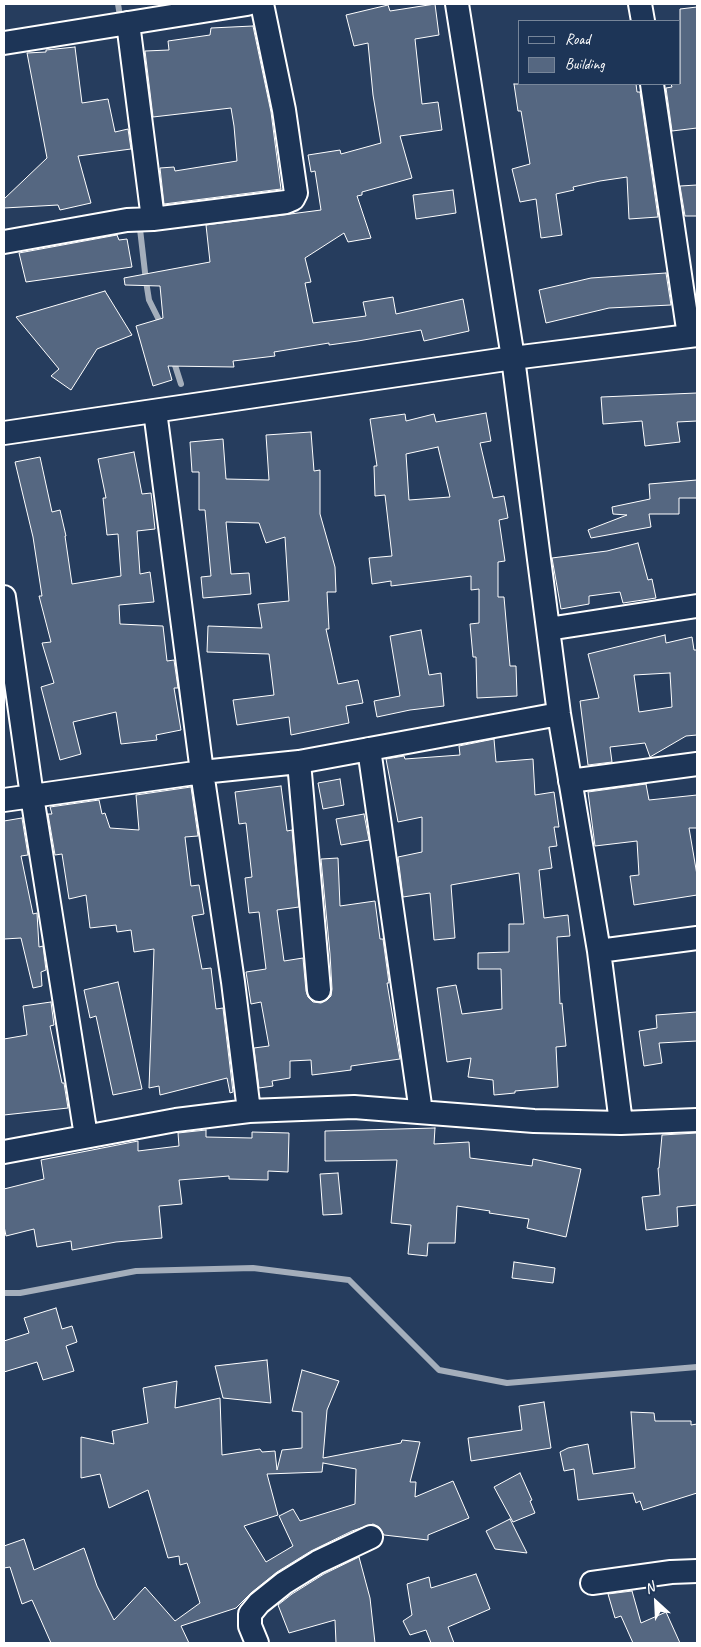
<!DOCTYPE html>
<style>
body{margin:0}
#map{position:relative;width:701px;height:1647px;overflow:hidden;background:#263d5e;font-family:Caveat,sans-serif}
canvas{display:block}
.frame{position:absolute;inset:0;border:5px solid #fff;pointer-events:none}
.legend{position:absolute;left:518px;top:20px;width:162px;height:65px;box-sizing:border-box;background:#1d3557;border:1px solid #77869a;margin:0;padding:6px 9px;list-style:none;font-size:15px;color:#fff}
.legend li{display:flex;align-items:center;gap:10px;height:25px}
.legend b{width:25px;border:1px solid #77869a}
.north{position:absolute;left:631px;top:1577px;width:50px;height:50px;-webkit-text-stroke:4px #1d3557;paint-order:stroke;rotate:335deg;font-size:14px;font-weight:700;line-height:20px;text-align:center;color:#fff}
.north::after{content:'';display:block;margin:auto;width:18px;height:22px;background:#fff;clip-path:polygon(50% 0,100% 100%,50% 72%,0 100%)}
</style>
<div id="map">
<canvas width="701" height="1647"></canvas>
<div class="frame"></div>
<ul class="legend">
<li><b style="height:6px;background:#1d3557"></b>Road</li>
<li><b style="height:14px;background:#556781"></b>Building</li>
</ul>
<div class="north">N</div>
</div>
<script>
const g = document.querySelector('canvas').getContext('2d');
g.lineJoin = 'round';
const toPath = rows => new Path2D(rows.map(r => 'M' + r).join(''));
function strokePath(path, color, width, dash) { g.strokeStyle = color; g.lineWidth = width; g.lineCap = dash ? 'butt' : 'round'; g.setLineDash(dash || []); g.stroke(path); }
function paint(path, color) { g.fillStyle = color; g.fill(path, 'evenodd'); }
strokePath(toPath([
 [118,4,120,16],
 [140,229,146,281,149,300,162,326],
 [173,359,181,384],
 [4,1293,20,1293,136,1271,253,1268,349,1280,439,1370,507,1383,697,1367]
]), '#a4aebb', 6);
const building = toPath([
 [435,4,439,35,415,39,422,104,438,102,442,130,400,136,412,178,362,192,362,195,357,196,371,238,348,242,344,233,305,258,311,282,305,283,313,323,366,316,363,302,393,297,396,314,463,299,469,331,424,341,421,330,358,341,329,345,329,343,274,352,275,356,233,361,234,367,168,366,172,380,153,386,136,326,163,318,160,286,125,285,124,278,210,262,206,225,321,210,315,171,311,172,308,155,340,150,341,154,381,143,373,95,368,43,354,46,346,15,388,5,390,11,435,4],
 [697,7,697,128,672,131,666,88,672,87,671,84,680,84,680,9,697,7],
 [253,26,271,112,281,189,164,204,160,168,174,167,175,171,237,161,234,126,231,108,153,117,145,51,169,50,168,41,210,35,211,28,253,26],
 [75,47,82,103,108,99,115,132,128,129,131,149,78,156,91,203,60,210,58,205,4,208,4,199,47,158,27,53,46,52,46,50,75,47],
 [514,84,636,84,637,92,640,92,658,217,629,219,627,177,600,181,573,187,574,190,556,194,562,235,541,238,536,199,520,202,512,169,530,164,521,111,518,111,514,84],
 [697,185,697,216,685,216,680,186,697,185],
 [453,190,456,213,416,219,413,195,453,190],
 [117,235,119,240,127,239,132,267,26,282,19,253,117,235],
 [666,273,671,305,609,308,546,323,539,290,591,278,666,273],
 [105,291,132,335,97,349,71,390,51,376,59,369,16,317,105,291],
 [697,393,697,421,677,422,680,442,645,446,642,421,603,424,601,397,697,393],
 [486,413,491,441,480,443,493,498,504,496,508,518,499,520,505,561,498,562,498,597,504,597,510,666,516,666,517,696,477,698,476,657,473,657,470,624,479,623,479,589,471,590,471,576,391,586,391,581,372,584,369,558,392,556,385,495,375,496,374,466,377,466,370,419,405,414,406,421,434,414,436,422,486,413],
 [438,447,450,497,409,500,406,454,438,447],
 [311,432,314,471,320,470,320,514,335,567,336,592,327,592,329,629,326,629,338,684,358,680,363,703,346,706,349,723,291,735,289,717,237,725,233,700,274,695,269,654,207,652,208,626,262,628,258,604,289,601,285,537,266,543,259,523,226,522,231,574,249,573,251,594,203,598,201,577,211,576,205,510,199,510,199,472,192,472,190,442,223,439,226,479,269,480,266,435,311,432],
 [134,452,142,494,151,493,155,529,137,531,140,574,150,572,154,602,119,605,120,624,163,626,167,661,174,660,178,688,174,688,181,730,156,735,157,740,121,744,116,712,73,722,81,754,60,760,41,687,54,683,42,643,51,642,39,596,42,596,33,537,15,462,40,457,52,512,60,510,66,536,65,536,72,584,121,576,118,534,107,535,103,498,106,498,98,459,134,452],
 [697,480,697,498,679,498,679,514,649,514,651,527,591,538,588,530,627,515,613,514,612,507,650,499,649,484,697,480],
 [638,543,648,580,652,579,656,598,623,603,620,592,589,596,589,604,561,609,552,558,607,551,638,543],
 [421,630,429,675,441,673,444,706,410,710,377,717,374,701,400,696,390,636,421,630],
 [665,635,666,643,692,637,694,650,697,650,697,735,686,736,650,757,645,743,610,747,612,762,588,765,580,701,599,698,588,654,665,635],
 [670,673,672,707,639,712,634,675,670,673],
 [494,739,496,762,533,759,535,795,554,792,559,827,554,827,557,846,549,847,552,868,539,870,544,918,568,915,570,936,557,937,560,1004,562,1003,566,1046,556,1047,558,1087,515,1091,515,1093,494,1095,493,1080,468,1077,471,1058,447,1062,437,988,456,985,462,1014,502,1009,501,969,478,969,478,953,509,952,509,924,524,924,519,873,451,885,455,938,434,940,430,893,403,897,398,857,422,852,422,817,398,822,386,759,404,756,405,759,460,755,459,746,494,739],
 [340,779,344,805,323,809,318,783,340,779],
 [646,784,649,800,697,795,697,828,689,828,697,875,697,895,634,905,630,876,639,875,637,841,595,846,588,792,646,784],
 [281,786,287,831,292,830,299,907,277,910,284,961,303,958,306,991,308,997,313,1002,321,1003,327,1000,331,996,332,989,330,954,321,859,338,858,340,906,375,901,380,939,383,939,389,983,387,983,400,1059,351,1066,351,1070,312,1075,311,1060,290,1061,290,1078,272,1081,273,1086,259,1088,254,1048,269,1046,261,1002,251,1004,246,972,266,969,259,912,249,913,245,878,252,877,246,823,239,824,235,792,281,786],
 [191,787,198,836,185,837,191,886,199,885,204,914,192,916,202,969,211,968,216,1009,223,1008,233,1092,230,1093,227,1078,160,1095,159,1086,149,1088,154,949,134,952,131,930,117,932,116,925,90,928,86,895,69,899,62,854,55,855,48,814,52,814,50,807,99,800,102,814,105,813,110,828,139,830,136,795,191,787],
 [364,814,369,840,341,845,336,819,364,814],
 [22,818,28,855,21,856,33,914,37,913,39,947,43,946,46,970,41,972,42,986,33,988,21,938,4,939,4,821,22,818],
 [118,982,142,1089,113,1095,96,1016,90,1018,84,990,118,982],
 [51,1002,54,1025,50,1026,62,1083,64,1083,68,1108,4,1115,4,1039,27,1035,23,1006,51,1002],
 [697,1012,697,1041,659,1043,662,1063,644,1066,639,1031,657,1028,656,1015,697,1012],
 [435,1128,434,1144,469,1142,470,1158,532,1166,533,1159,581,1169,566,1237,527,1228,529,1219,489,1213,490,1211,457,1206,455,1243,428,1243,427,1256,408,1254,411,1225,391,1223,397,1160,325,1161,325,1131,435,1128],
 [206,1130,206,1137,252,1138,252,1132,289,1133,288,1172,268,1171,268,1180,229,1179,229,1176,179,1180,182,1204,159,1206,162,1238,116,1242,72,1250,71,1241,37,1247,34,1229,6,1236,4,1226,4,1189,44,1179,41,1160,138,1141,138,1151,179,1146,178,1133,206,1130],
 [697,1133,697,1205,677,1207,678,1226,646,1230,642,1197,660,1195,658,1168,659,1168,662,1135,697,1133],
 [338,1173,342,1214,323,1215,320,1174,338,1173],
 [514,1262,555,1268,553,1283,512,1278,514,1262],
 [56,1308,62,1329,72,1326,77,1342,66,1346,74,1371,43,1380,37,1362,4,1372,4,1341,29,1333,24,1318,56,1308],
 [267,1360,271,1403,223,1398,215,1366,267,1360],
 [302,1370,339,1381,327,1410,323,1458,401,1443,402,1440,420,1442,410,1482,416,1482,415,1497,453,1481,469,1518,428,1535,428,1540,384,1535,379,1527,373,1524,352,1531,311,1551,277,1572,251,1593,236,1608,181,1626,189,1643,51,1643,32,1600,22,1604,10,1567,4,1568,4,1546,24,1539,34,1570,84,1548,97,1586,114,1620,145,1587,175,1621,200,1603,187,1563,180,1565,179,1556,168,1558,148,1490,109,1508,100,1474,81,1478,81,1437,114,1444,112,1431,148,1423,143,1388,177,1381,175,1408,220,1398,222,1455,260,1449,262,1452,275,1451,277,1470,282,1450,302,1448,302,1412,292,1411,302,1370],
 [323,1463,356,1469,355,1504,300,1521,293,1509,279,1516,293,1546,266,1562,244,1526,278,1515,267,1474,322,1472,323,1463],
 [544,1402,551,1448,471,1461,468,1438,522,1430,519,1406,544,1402],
 [631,1412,654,1413,655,1421,691,1421,691,1425,697,1424,697,1493,643,1510,640,1501,636,1503,633,1493,578,1500,574,1469,564,1471,560,1452,568,1448,588,1444,593,1474,635,1468,631,1412],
 [520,1473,532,1500,530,1501,535,1513,513,1522,494,1487,520,1473],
 [510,1519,527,1553,495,1549,486,1531,510,1519],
 [359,1557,370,1598,375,1643,336,1643,335,1620,289,1633,278,1605,292,1594,324,1574,359,1557],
 [476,1574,490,1609,448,1627,454,1643,431,1643,426,1630,410,1635,403,1621,412,1615,407,1584,429,1577,431,1588,476,1574],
 [632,1591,641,1623,666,1612,680,1643,633,1643,621,1616,615,1618,608,1594,632,1591]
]);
paint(building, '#556781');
strokePath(building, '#fff', 1);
const minor = toPath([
 [457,4,513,358,559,714,599,951,621,1123],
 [640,4,643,21],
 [4,43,247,4],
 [652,84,689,336],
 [153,219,286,202,293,199,296,193,284,110,262,4],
 [4,242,127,220,153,219,128,23],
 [155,411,202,772,233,982,249,1111],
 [4,433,513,358,697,335],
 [4,597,32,796,86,1136],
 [548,629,697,606],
 [369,749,421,1112],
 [299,762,319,990],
 [570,781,697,764],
 [4,800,202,772,299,762,559,714],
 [599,951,697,938],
 [4,1152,176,1120,249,1111,354,1107,534,1121,621,1123,697,1120],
 [592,1583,671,1572,697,1571],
 [257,1643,250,1626,250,1614,259,1603,284,1583,318,1562,371,1537]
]);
strokePath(minor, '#fff', 26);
strokePath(minor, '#1d3557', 22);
</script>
